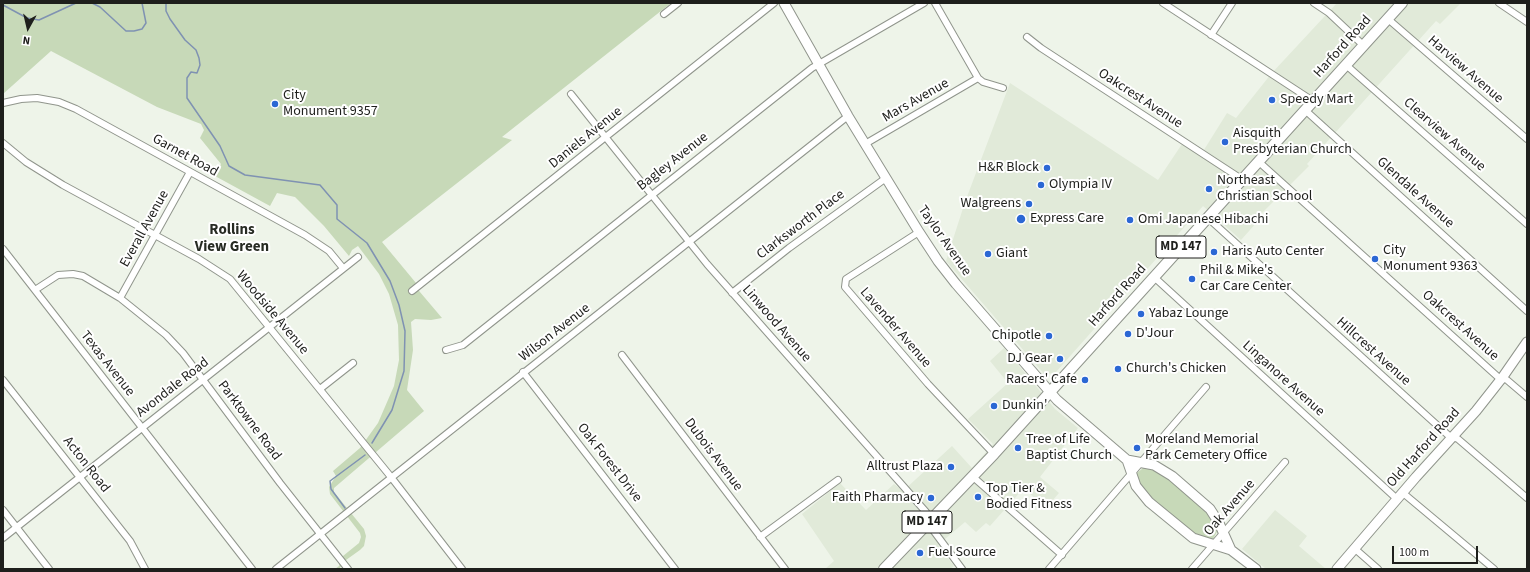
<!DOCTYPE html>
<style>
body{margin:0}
#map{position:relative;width:1530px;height:572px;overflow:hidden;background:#eef4e9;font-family:"Source Sans 3",sans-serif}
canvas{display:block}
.frame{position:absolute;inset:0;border:4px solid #1e1f1c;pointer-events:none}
.north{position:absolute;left:8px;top:8px;width:40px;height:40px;-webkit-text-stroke:3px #fff;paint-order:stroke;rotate:188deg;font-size:11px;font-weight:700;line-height:16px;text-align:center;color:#1e1f1c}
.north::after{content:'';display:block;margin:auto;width:14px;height:18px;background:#1e1f1c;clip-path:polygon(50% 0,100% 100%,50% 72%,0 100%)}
.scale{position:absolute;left:1392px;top:546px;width:86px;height:18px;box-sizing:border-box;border:2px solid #1e1f1c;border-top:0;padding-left:5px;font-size:12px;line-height:14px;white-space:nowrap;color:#1e1f1c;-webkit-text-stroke:3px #fff;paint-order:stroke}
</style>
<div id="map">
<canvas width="1530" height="572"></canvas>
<div class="frame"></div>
<div class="north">N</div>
<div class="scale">100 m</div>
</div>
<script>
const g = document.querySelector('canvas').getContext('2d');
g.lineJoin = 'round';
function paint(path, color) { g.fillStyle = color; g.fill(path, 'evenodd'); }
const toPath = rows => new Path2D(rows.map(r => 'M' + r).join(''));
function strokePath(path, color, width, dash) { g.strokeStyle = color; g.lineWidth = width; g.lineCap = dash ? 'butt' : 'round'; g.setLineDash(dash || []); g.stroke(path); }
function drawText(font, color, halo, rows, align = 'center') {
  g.font = font + ' "Source Sans 3",sans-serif'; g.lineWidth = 4; g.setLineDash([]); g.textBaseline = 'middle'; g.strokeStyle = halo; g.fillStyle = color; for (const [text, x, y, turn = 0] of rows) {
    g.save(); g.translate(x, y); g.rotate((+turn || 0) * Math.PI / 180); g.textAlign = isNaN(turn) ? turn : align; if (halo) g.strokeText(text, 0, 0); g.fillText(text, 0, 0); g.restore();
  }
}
paint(toPath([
 [1337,3,1461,3,1440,24,1436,21,1307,164,1309,166,1256,219,1258,221,1241,240,1203,206,1056,372,1045,375,946,261,965,202,1010,83,1158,180,1184,141,1202,153,1227,113,1236,118,1271,74],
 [1004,348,1055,409,1078,428,1040,477,1059,493,1046,508,1029,493,1028,494,1022,490,990,526,986,523,976,532,965,522,938,545,954,566,950,569,825,569,834,561,802,514,840,483,866,510,894,484,903,491,952,446,972,468,993,444,968,419,1008,383,990,361],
 [1275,510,1307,536,1299,546,1326,569,1266,569,1242,549]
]), '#e1ead9');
paint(toPath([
 [3,3,671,3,502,137,512,140,382,242,416,283,414,285,442,318,431,320,415,319,411,322,413,350,407,390,424,411,334,488,334,492,355,518,364,529,366,536,364,546,360,550,346,560,339,569,335,569,339,566,343,556,359,543,361,537,360,533,330,494,329,487,336,476,333,471,360,448,378,423,394,386,399,360,398,325,389,294,379,274,358,246,352,250,349,256,324,226,295,197,277,193,270,206,215,176,221,164,200,138,204,130,201,124,157,107,51,51,3,94],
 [1147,467,1160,470,1206,509,1218,530,1213,539,1208,541,1199,540,1144,493,1136,478,1137,473,1143,468]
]), '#c7d9b8');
strokePath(toPath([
 [92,3,100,7,126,31,134,31,142,29,146,23,142,3],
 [166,3,166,11,170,19,185,40,196,50,199,58,200,65,197,73,191,72,187,78,187,98,220,146,229,166,245,175,320,185,337,205,337,219,367,243,390,281,399,305,405,331,404,371,392,410,372,443],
 [3,5,27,18,39,20,76,3],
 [345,508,331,489,330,481,365,455]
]), '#7f92b2', 1.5);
const street = toPath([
 [935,3,978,78,983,82,1003,88],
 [1163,3,1313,101],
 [1314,3,1329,13,1363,45],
 [1499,3,1527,22],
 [664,14,678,3],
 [1388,19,1527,139],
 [1211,35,1232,3],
 [1027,37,1041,48,1243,180],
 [1346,65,1527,224],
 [571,94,707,264,926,512,933,530,962,569],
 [3,103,21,99,37,98,59,102,76,109,305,235,329,251,343,268],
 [1305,110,1527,311],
 [3,143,26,162,63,185,199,259,230,279,391,477,462,569],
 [865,144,978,78],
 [1259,162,1498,377,1507,380,1527,397],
 [1208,218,1448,435,1458,439,1527,498],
 [919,232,846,279,845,287,928,384,994,454],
 [3,249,252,569],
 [1154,277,1397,499],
 [35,290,58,275,73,274,83,276,120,298,166,335,183,353,280,483,348,569],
 [412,291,774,3],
 [732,293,789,248,886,178],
 [120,298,190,172],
 [446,350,463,345,812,68,924,3],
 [622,355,785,569],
 [523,372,675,569],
 [3,380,130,541,145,569],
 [320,389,353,363],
 [972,476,1062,555],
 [1403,493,1494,569],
 [3,510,49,569],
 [760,537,838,480],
 [3,538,358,257],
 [1354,548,1378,569],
 [276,569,848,116],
 [1049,569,1206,387],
 [1192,569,1285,462]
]);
const secondary = toPath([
 [784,3,848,116,919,232,938,261,956,284,1057,400,1127,460,1136,486,1149,502,1193,538,1231,550,1256,569],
 [1127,460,1154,465,1172,476,1210,509,1219,523,1231,550],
 [1337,569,1416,477,1476,411,1502,378,1527,342]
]);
const primary = toPath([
 [884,569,994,454,1402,3]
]);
strokePath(street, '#90958c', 8);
strokePath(secondary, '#90958c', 11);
strokePath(primary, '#90958c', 12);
strokePath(street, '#fff', 6);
strokePath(secondary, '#fff', 9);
strokePath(primary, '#fff', 10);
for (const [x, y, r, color] of [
 [1272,100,4,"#2b67d4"],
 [275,104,4,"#2b67d4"],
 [1225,142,4,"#2b67d4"],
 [1047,168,4,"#2b67d4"],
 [1041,185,4,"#2b67d4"],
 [1209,189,4,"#2b67d4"],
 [1029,204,4,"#2b67d4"],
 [1021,219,5,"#2b67d4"],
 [1130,220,4,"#2b67d4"],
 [1214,252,4,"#2b67d4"],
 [988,254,4,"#2b67d4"],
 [1375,259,4,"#2b67d4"],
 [1192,279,4,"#2b67d4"],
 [1141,314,4,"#2b67d4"],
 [1128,334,4,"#2b67d4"],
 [1049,336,4,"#2b67d4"],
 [1060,359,4,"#2b67d4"],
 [1118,369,4,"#2b67d4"],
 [1085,380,4,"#2b67d4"],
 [994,406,4,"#2b67d4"],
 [1018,448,4,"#2b67d4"],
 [1137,448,4,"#2b67d4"],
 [951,467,4,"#2b67d4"],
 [978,497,4,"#2b67d4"],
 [931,498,4,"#2b67d4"],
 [920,553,4,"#2b67d4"]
]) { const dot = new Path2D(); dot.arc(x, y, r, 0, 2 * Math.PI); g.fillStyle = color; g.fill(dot); strokePath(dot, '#fff', 1.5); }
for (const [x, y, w] of [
 [1181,247,50],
 [927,522,50]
]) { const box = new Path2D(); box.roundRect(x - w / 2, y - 11, w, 22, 3); g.fillStyle = '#fff'; g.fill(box); strokePath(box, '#1e1f1c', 1); }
drawText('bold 13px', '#1e1f1c', null, [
 ["MD 147",1181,247],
 ["MD 147",927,522]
]);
drawText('14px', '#1e1f1c', '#fff', [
 ["Harford Road",1343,47,-48],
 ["Harview Avenue",1465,70,41],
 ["Oakcrest Avenue",1140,99,33],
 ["Mars Avenue",916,101,-30],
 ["Clearview Avenue",1444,135,41],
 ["Daniels Avenue",586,138,-39],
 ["Garnet Road",185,156,29],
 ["Bagley Avenue",673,162,-38],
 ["Glendale Avenue",1415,193,42],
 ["Clarksworth Place",801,225,-37],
 ["Everall Avenue",145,229,-61],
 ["Taylor Avenue",944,241,55],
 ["Harford Road",1118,296,-48],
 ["Woodside Avenue",272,313,50],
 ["Linwood Avenue",776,324,49],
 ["Oakcrest Avenue",1460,326,42],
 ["Lavender Avenue",895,328,49],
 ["Wilson Avenue",555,333,-38],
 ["Hillcrest Avenue",1373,352,42],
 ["Texas Avenue",107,364,52],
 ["Linganore Avenue",1283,379,42],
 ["Avondale Road",173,388,-38],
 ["Parktowne Road",249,421,53],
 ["Old Harford Road",1424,448,-48],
 ["Dubois Avenue",713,455,53],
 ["Oak Forest Drive",609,463,52],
 ["Acton Road",86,465,52],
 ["Oak Avenue",1230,508,-49]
]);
drawText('14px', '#1e1f1c', '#fff', [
 ["City",283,96],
 ["Monument 9357",283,112],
 ["Speedy Mart",1280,100],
 ["Aisquith",1233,134],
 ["Presbyterian Church",1233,150],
 ["H&R Block",1039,168,"right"],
 ["Northeast",1217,181],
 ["Christian School",1217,197],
 ["Olympia IV",1049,185],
 ["Walgreens",1021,204,"right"],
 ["Express Care",1030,219],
 ["Omi Japanese Hibachi",1138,220],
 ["City",1383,251],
 ["Monument 9363",1383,267],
 ["Haris Auto Center",1222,252],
 ["Giant",996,254],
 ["Phil & Mike's",1200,271],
 ["Car Care Center",1200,287],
 ["Yabaz Lounge",1149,314],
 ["D'Jour",1136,334],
 ["Chipotle",1041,336,"right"],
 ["DJ Gear",1052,359,"right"],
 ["Church's Chicken",1126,369],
 ["Racers' Cafe",1077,380,"right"],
 ["Dunkin'",1002,406],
 ["Tree of Life",1026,440],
 ["Baptist Church",1026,456],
 ["Moreland Memorial",1145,440],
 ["Park Cemetery Office",1145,456],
 ["Alltrust Plaza",943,467,"right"],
 ["Top Tier &",986,489],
 ["Bodied Fitness",986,505],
 ["Faith Pharmacy",923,498,"right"],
 ["Fuel Source",928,553]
], 'left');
drawText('bold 15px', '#272b23', '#fff', [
 ["Rollins",232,231],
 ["View Green",232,248]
]);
</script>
